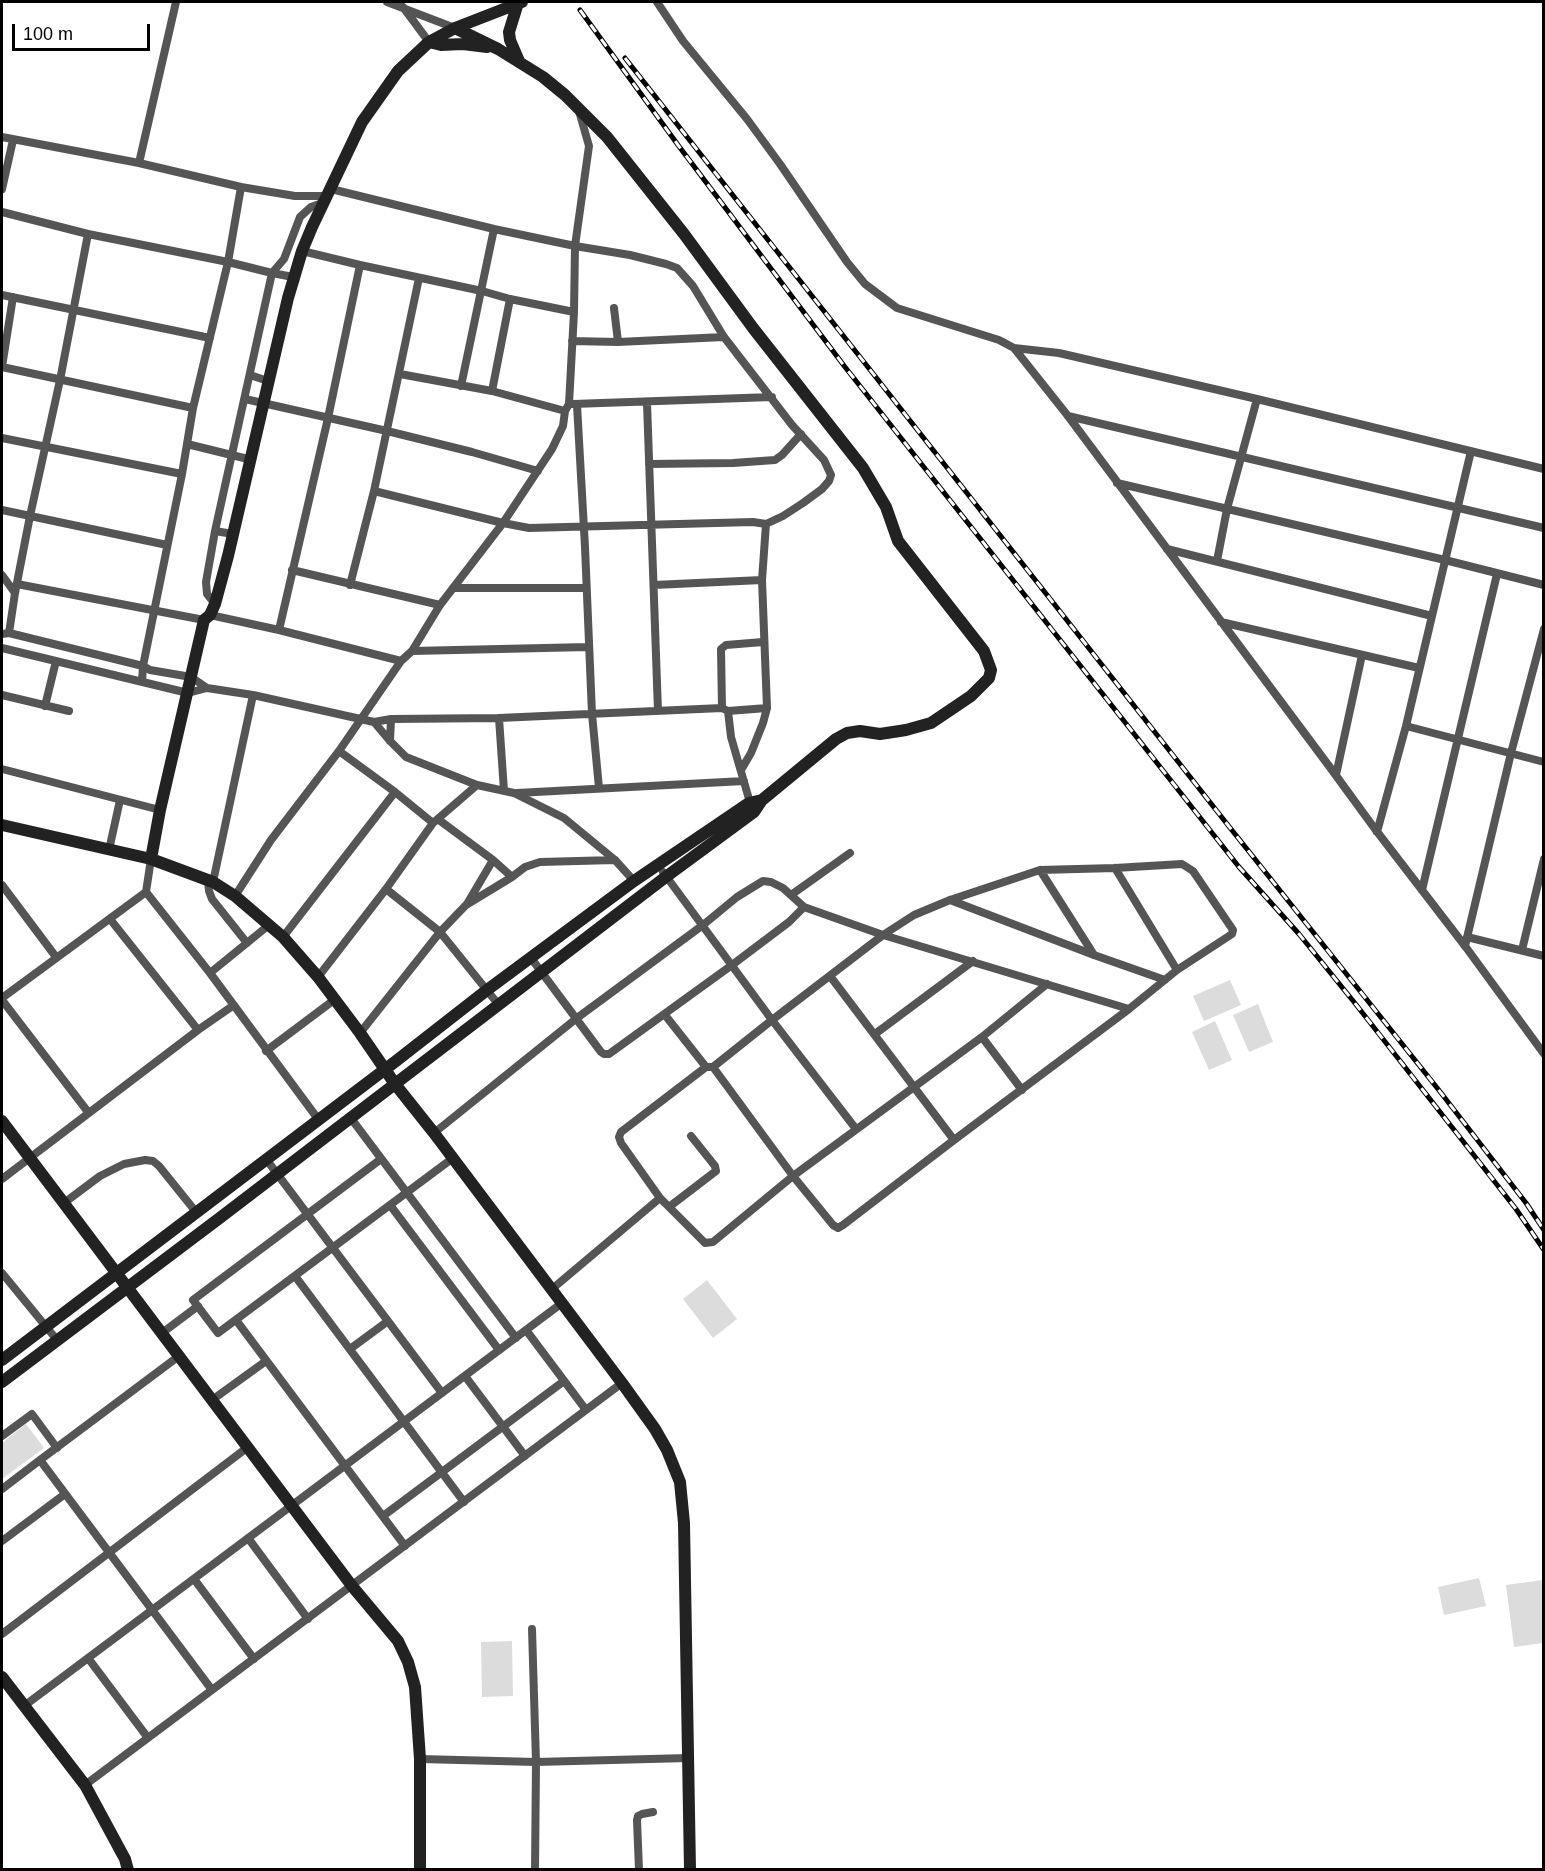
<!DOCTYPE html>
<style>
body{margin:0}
#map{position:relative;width:1545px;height:1871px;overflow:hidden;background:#fff;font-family:Helvetica,sans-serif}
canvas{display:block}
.frame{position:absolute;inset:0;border:3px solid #000;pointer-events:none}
.scale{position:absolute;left:12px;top:24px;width:138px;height:27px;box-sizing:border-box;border:3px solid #000;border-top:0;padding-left:8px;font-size:18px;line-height:21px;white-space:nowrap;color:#000;-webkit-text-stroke:4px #fff;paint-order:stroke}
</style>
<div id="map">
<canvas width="1545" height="1871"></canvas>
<div class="frame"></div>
<div class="scale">100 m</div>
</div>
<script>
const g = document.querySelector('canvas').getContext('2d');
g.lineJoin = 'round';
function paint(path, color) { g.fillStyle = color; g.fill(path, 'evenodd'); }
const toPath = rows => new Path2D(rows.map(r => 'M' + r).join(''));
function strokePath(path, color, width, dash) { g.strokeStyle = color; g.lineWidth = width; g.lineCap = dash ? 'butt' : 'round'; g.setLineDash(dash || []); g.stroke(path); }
paint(toPath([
 [1230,980,1241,1005,1204,1021,1193,996],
 [1258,1004,1273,1042,1249,1052,1233,1015],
 [1215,1021,1232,1060,1209,1070,1192,1032],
 [707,1280,737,1319,713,1338,683,1299],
 [26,1424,44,1448,2,1479,2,1443],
 [1479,1578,1486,1606,1444,1615,1438,1587],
 [1543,1580,1543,1643,1514,1647,1506,1585],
 [512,1641,513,1696,482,1697,481,1642]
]), '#dcdcdc');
strokePath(toPath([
 [387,2,455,28],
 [657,2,683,41,747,119,780,164,847,262,865,284,897,308,999,340,1014,348,1068,416,1329,766,1375,829,1465,946,1544,1054],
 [403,7,429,42],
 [2,137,139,163,241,187,295,196,327,196],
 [139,163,176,2],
 [2,189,13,140],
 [331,189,494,229,575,246,630,255,666,264,677,268,693,286,724,337,792,425,824,460,831,475,829,481,822,489,803,503,783,516,766,524,753,522,529,528,503,523,374,491],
 [2,212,88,234,228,262,272,273,293,277],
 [360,265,482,291,510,299,574,312],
 [2,295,210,338],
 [614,308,618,342],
 [572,341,618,342,724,337],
 [1014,348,1059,353,1257,399,1544,469],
 [2,367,193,408],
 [2,367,13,297],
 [400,374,492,391,565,411],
 [250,375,268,381],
 [461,386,494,229],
 [492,391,510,299],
 [245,399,387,431,472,452,538,471],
 [647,403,658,711],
 [573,404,772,397],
 [577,405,585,547,592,714,599,788],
 [1068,416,1544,528],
 [2,438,182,474],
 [187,444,252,460],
 [649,464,733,463,775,460,782,455,801,434],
 [1117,483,1445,560,1544,585],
 [2,510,167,545],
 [215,531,233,534],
 [1167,549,1432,616],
 [1217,561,1227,509,1257,399],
 [292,570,440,605],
 [2,575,15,593],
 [17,584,204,620],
 [350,585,374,491,419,278],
 [654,585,762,580],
 [453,588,586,588],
 [215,604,207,594,206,582,215,531,272,273,284,259,300,217,311,207,322,203],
 [210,615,279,630,328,418,360,265,302,251],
 [1221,622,1419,668],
 [279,630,401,661],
 [9,633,15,593,30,516,60,380,88,234],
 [2,634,9,633,143,666,150,670,191,677,207,688,253,695,374,722,390,741,406,757,477,785,514,793,564,818,615,860,634,881],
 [2,648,188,693,207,688],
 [412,651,588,647],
 [142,682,143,666,182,474,193,408,228,262,241,187],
 [2,695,69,711],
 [45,706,56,661],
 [722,708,721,649,726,645,763,642],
 [728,711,731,737,751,806],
 [499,718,504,791],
 [374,722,391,719,499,718,722,708,728,711,767,708],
 [1406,726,1544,762],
 [390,741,391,719],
 [339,751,395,792,433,823],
 [2,769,160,810],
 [741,770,751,753,763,723,767,708,762,580,766,524],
 [1336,775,1362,655],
 [517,793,744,781],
 [439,820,493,860,512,877,525,867,540,862,615,860],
 [1377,832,1406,726,1471,451],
 [109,850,120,800],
 [1115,868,1177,970],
 [1040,870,1094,955],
 [663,872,772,1020,856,1129],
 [208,880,209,891,212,899,247,943],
 [213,882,253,695],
 [2,885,56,957],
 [386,889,440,932,498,1004],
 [1422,890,1497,574],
 [146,892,210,973,318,1119],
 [791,895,850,853],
 [235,896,271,840,339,751,401,661,412,651,440,605,503,523,552,449,563,426,565,411,569,404,574,312,575,246,589,146,579,111],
 [950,900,1094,955,1165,980],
 [467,904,493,860],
 [110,919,198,1030],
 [283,937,395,792],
 [1467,937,1544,956],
 [1465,946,1511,753,1544,629],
 [1522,950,1544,859],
 [531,958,601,1052,604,1054,609,1054,732,965,789,922,804,907],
 [210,973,269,925],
 [830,976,954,1140],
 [318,977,386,889,433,823,477,785],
 [2,998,146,892,151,859],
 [2,1000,88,1112],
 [665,1015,706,1067],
 [360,1033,440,932,466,905,512,877],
 [875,1034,973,961],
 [982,1037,1022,1090],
 [266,1051,334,1000],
 [713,1067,793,1176,833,1225,838,1228,843,1225,954,1140,1129,1009,1177,970,1232,934,1233,930,1193,871,1182,864,1115,868,1040,870,950,900,914,915,883,935,772,1020,713,1067,706,1067,621,1132,619,1137,621,1143,660,1198,705,1243,713,1242,793,1176,982,1037,1047,984],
 [350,1117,516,1338],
 [434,1133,577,1018,703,925,737,897,763,881,771,882,783,888,804,907,883,935,1129,1009],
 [266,1159,442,1393],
 [381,1159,193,1300,218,1333,453,1158],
 [2,1179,198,1030,234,1005],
 [64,1203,100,1176,124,1164,145,1160,153,1161,159,1166,196,1212],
 [390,1205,499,1350],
 [669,1207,716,1171,715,1166,691,1136],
 [2,1273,57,1340],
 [295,1276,464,1502],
 [552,1289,660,1198],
 [236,1320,405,1546],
 [526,1330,586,1410],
 [162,1333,198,1306],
 [350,1349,388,1321],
 [179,1356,40,1460,212,1690],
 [465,1376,525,1456],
 [212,1400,266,1361],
 [2,1436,32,1414,57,1448],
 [2,1489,40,1460],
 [383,1516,564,1381],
 [248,1538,308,1619],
 [2,1541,65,1494],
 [194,1579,254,1659],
 [532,1629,536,1762,535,1870],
 [2,1634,248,1447],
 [88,1658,148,1738],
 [24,1706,562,1303],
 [420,1759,536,1762,688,1758],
 [85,1785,622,1383],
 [639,1870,637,1820,638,1816,642,1814,653,1812]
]), '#555', 8);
strokePath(toPath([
 [518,3,509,32,510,40,519,61],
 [429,42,441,45,463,44,487,47],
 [2,825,151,859,160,810,204,620,210,615,215,604,228,556,288,298,302,251,312,227,362,122,398,71,429,42,455,28,522,2],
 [151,859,213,882,235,896,283,937,318,977,360,1033,395,1084,434,1133,622,1383,655,1429,667,1450,680,1482,684,1523,690,1870],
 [2,1121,352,1586,398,1641,408,1662,415,1687,420,1759,420,1870],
 [2,1360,396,1061,487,990,634,881,749,803,762,800],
 [2,1382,221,1217,667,876,754,812,762,800,836,739,847,733,860,731,880,734,906,730,931,723,971,696,989,678,991,670,984,651,898,541,886,507,863,468,753,328,684,234,607,137,565,95,543,77,498,49,455,28],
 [2,1677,85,1785,125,1859,128,1870]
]), '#222', 12);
const rail = toPath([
 [580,10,678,145,845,367,1239,867,1299,934,1354,1002,1516,1209,1544,1250],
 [625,58,1231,829,1438,1089,1526,1203,1544,1230]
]);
strokePath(rail, '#000', 5);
strokePath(rail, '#fff', 3, [9]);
</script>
